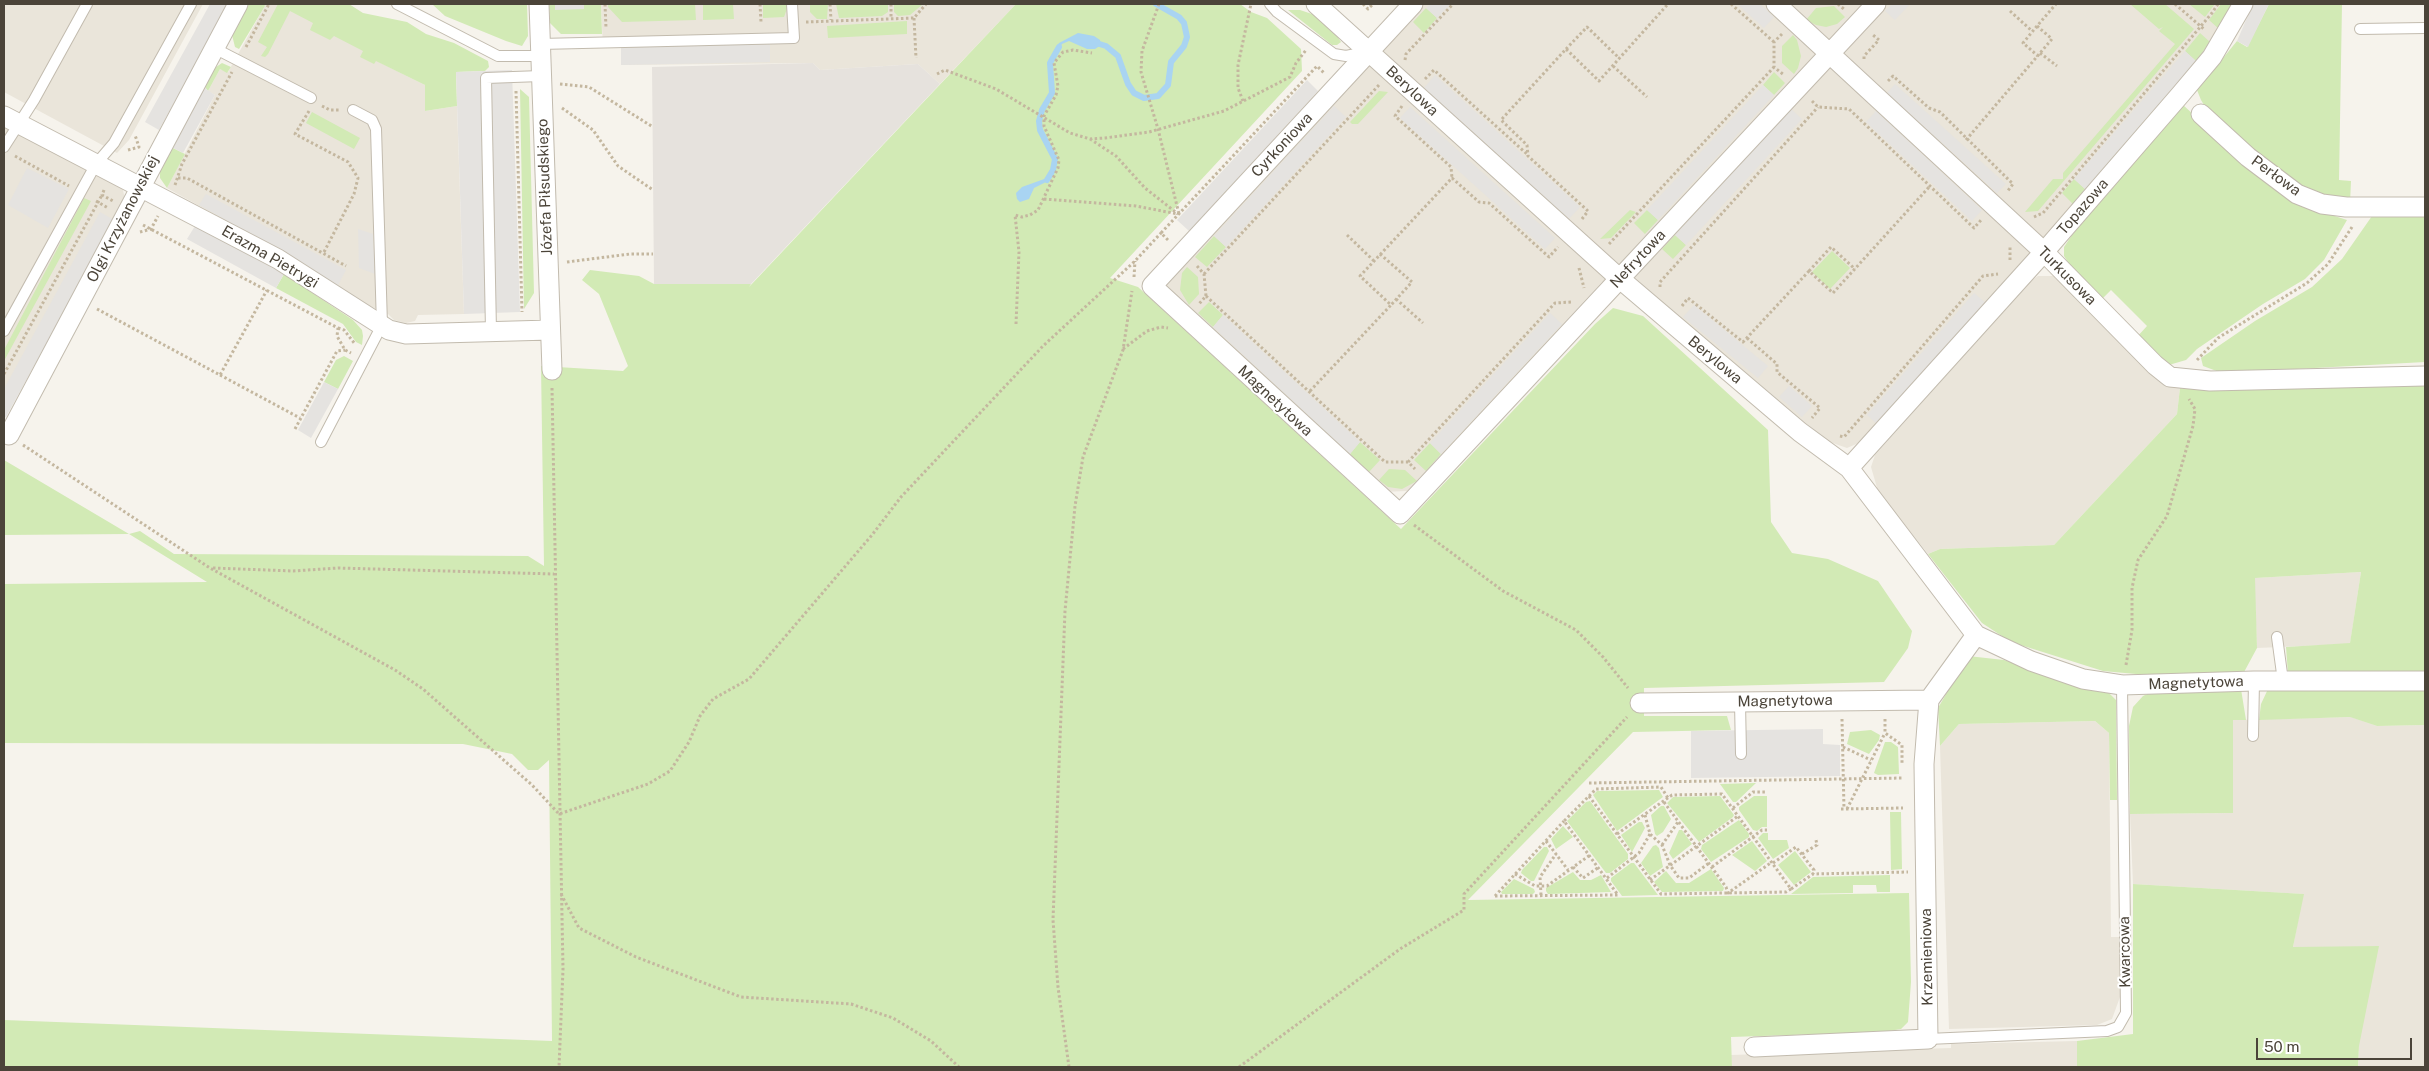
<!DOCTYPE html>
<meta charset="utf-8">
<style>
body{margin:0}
#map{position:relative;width:2429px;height:1071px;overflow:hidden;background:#f6f3ec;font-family:"Public Sans",sans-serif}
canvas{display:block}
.frame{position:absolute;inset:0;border:5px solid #4b4439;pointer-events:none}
.scale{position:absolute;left:2256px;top:1038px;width:156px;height:22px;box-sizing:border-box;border:2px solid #4b4439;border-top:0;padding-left:6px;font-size:15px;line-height:18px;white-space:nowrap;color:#4b4439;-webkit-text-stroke:4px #fff;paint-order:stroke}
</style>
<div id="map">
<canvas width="2429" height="1071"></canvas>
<div class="frame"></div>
<div class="scale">50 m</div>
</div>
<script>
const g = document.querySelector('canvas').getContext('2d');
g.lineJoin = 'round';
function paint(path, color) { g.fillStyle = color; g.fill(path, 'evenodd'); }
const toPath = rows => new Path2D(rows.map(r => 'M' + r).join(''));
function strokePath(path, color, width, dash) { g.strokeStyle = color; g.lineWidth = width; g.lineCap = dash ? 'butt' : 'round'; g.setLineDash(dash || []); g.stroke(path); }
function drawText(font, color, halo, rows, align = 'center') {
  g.font = font + ' "Public Sans",sans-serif'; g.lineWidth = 4; g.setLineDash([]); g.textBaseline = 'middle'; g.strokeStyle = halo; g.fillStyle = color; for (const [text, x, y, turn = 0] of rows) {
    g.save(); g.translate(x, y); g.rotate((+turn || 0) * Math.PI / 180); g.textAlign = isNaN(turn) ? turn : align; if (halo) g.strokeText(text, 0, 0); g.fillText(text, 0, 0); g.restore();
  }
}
paint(toPath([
 [6,4,203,4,129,140,117,153,4,92,4,8],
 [266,4,298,4,381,63,425,85,425,111,457,106,464,314,418,315,415,321,406,323,394,320,388,314,352,298,284,253,167,188,215,95,208,91,220,69,228,72],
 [601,4,1016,4,940,84,918,64,820,70,813,63,621,65,621,48,603,48],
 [1422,4,2235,4,2210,51,1867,439,1861,442,1847,448,1827,441,1635,279,1602,282,1407,491,1381,492,1165,287],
 [4,122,122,186,125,199,4,419],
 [2038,276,2053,276,2170,385,2180,388,2177,414,2054,545,1940,549,1928,554,1878,491,1871,467,1875,455,2032,280],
 [2361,572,2350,644,2257,648,2254,578],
 [2351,717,2377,726,2425,725,2425,1067,2358,1067,2359,1046,2293,947,2303,894,2133,884,2130,814,2233,813,2233,720],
 [2095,721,2109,733,2111,937,2121,937,2120,997,2112,1019,2097,1025,1949,1029,1940,746,1959,724],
 [2077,1041,2077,1067,1732,1067,1731,1055,1951,1048,1951,1044]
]), '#eae5da');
paint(toPath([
 [813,63,820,70,918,64,940,84,751,284,654,284,652,67]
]), '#e6e2dd');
paint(toPath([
 [249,4,264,4,265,6,239,49,235,47,232,35],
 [278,4,349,4,363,13,407,22,426,34,454,43,488,61,489,67,485,71,456,72,457,106,425,111,425,85,380,63,376,61,374,64,360,57,363,51,334,36,330,40,310,30,313,23,290,11,268,54,265,57,261,56,267,47,258,42],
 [432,4,527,4,528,36,522,46,506,41,445,16],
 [549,4,555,4,555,9,584,9,584,4,601,4,602,34,561,34,550,23],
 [608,4,695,4,696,20,622,22,608,7],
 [703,4,733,4,734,19,703,20],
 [763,4,788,4,788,6,784,17,763,18],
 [810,4,828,4,827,19,817,19,810,12],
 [836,4,888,4,888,12,882,16,839,18],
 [894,4,923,4,910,15,898,16,894,12],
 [1016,4,1240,4,1251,12,1267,18,1301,49,1302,71,1110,278,1138,287,1401,529,1595,324,1613,308,1643,316,1768,430,1771,522,1792,553,1828,559,1878,581,1912,631,1908,648,1884,682,1644,688,1644,716,1727,716,1731,730,1633,732,1468,900,1909,893,1911,982,1908,1022,1901,1029,1883,1032,1731,1037,1732,1067,4,1067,4,1020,552,1041,549,760,538,770,528,770,512,754,463,744,4,743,4,584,207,582,129,534,4,535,4,460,129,534,140,531,174,554,528,556,544,566,541,366,623,371,628,366,599,294,582,280,590,270,639,276,654,284,751,284,749,287],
 [2130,4,2165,4,2194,29,2038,211,2025,212,2053,179,2063,179,2063,173,2175,44,2159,31,2163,27,2159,29],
 [2189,4,2215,4,2205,17],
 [2221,4,2232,4,2219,29,2209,20],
 [2269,4,2342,4,2339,180,2351,181,2350,203,2339,203,2287,181,2207,110,2201,100,2197,90,2237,41,2247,47],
 [1834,6,1845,17,1837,24,1826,27,1816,25,1806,20,1816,8],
 [1426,8,1437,18,1424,33,1413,22],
 [1288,10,1300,10,1315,15,1335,33,1341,42,1337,45,1332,45],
 [907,21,907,34,828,38,827,26],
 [2200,33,2210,42,2196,61,2185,51],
 [1793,35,1797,40,1801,56,1798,68,1794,74,1782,63,1782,46],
 [222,63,231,67,227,73,220,69,208,91,204,86,213,69],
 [1774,72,1785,83,1774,95,1763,85],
 [520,89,529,97,534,293,524,309],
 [1379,91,1388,92,1358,124,1352,124,1350,122],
 [2182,104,2255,171,2313,209,2347,220,2324,260,2305,279,2263,304,2197,349,2186,360,2162,367,2136,338,2147,326,2111,290,2102,299,2071,267,2064,256,2064,247,2072,235],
 [312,112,360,138,354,149,306,123],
 [173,148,185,154,167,188,160,178,160,169,169,149],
 [2074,179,2085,189,2073,204,2062,193],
 [84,198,91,201,4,361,4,350],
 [1630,210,1636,212,1611,238,1600,239],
 [1647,210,1658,220,1645,234,1634,223],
 [2372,216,2425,216,2425,362,2222,373,2203,366,2201,358,2255,321,2312,287,2342,259],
 [1675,235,1686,245,1673,259,1662,249],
 [1214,236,1226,247,1207,267,1195,257],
 [1832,251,1850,268,1830,289,1812,272],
 [1187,267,1198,277,1199,294,1189,305,1180,290,1182,273],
 [284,274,353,320,362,330,363,336,362,345,356,342,343,324,276,288],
 [1209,302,1223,315,1213,327,1198,313],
 [344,356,353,361,338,389,324,382,336,360],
 [2425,381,2425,674,2288,674,2286,647,2350,643,2361,572,2255,578,2257,648,2243,674,2136,674,2103,671,2011,642,1982,623,1928,554,1940,549,2054,545,2177,414,2180,388,2187,389],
 [1360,442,1380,460,1369,472,1350,454],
 [1430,443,1441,454,1426,471,1414,460],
 [1389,469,1405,470,1417,481,1402,489,1388,487,1379,480],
 [1968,656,2004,660,2054,677,2105,689,2116,700,2117,800,2110,800,2109,733,2095,721,1959,724,1940,746,1938,708],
 [2425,688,2425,725,2377,726,2350,717,2259,720,2261,704,2268,689],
 [2241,689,2246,720,2233,720,2233,813,2130,814,2129,726,2133,707,2143,696,2156,690],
 [1871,730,1880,735,1879,740,1869,754,1847,744,1850,732],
 [1885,742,1891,742,1898,747,1899,774,1878,775,1874,773],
 [1756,783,1736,802,1733,802,1720,784],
 [1659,790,1663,797,1617,831,1593,795,1597,791],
 [1720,796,1734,815,1733,817,1699,842,1667,803,1673,797],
 [1754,796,1767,796,1767,827,1762,827,1757,831,1753,830,1739,810,1739,807],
 [1590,801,1628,854,1628,859,1610,873,1606,873,1567,821,1586,802],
 [1661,806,1664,806,1671,819,1663,832,1657,836,1655,834,1651,815],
 [1890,812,1901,812,1902,869,1891,870],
 [1739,820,1749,834,1749,837,1711,862,1701,849,1702,845],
 [1639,822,1642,822,1645,828,1632,852,1621,835],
 [1563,826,1573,837,1556,849,1551,839],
 [1679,830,1682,830,1692,844,1673,859,1669,853],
 [1763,833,1768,833,1768,840,1787,840,1789,848,1773,859,1758,838],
 [1752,841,1767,861,1755,871,1732,855],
 [1656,845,1659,848,1663,867,1650,876,1641,863,1653,846],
 [1544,847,1547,847,1549,851,1534,881,1531,881,1521,873,1522,870],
 [1795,851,1811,872,1794,885,1778,865],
 [1631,863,1634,863,1658,895,1622,896,1611,881,1611,878],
 [1711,869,1724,888,1723,891,1662,892,1654,882,1666,871,1676,883,1689,883],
 [1573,872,1580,880,1591,880,1601,875,1611,892,1548,894,1546,891,1546,888],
 [1890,875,1890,892,1877,892,1876,885,1853,885,1853,893,1791,894,1813,877],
 [1514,879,1534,889,1535,892,1533,894,1502,894,1501,892],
 [2133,884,2304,894,2293,947,2379,946,2359,1046,2358,1067,2077,1067,2077,1041,2133,1034]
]), '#d2eab5');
paint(toPath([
 [210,4,228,4,159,130,145,122],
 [555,4,584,4,584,9,555,10],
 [1430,4,1450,4,1437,18,1426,8],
 [1737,4,1760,4,1774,17,1764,28],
 [1892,4,1910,4,1895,20,1885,11],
 [2253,4,2269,4,2248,47,2237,41],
 [770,44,770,62,621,65,621,47],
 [2185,51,2196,61,2085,189,2074,179],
 [512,70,520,312,464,314,456,72],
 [1435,75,1580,207,1569,219,1424,88],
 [1307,80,1318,91,1189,231,1177,220],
 [1895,84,2006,184,1997,193,1887,93],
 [1763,85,1774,95,1658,220,1647,210],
 [204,86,206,89,215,95,183,153,173,148,169,149],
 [1334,106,1346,117,1226,247,1214,236],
 [1410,107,1555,238,1545,249,1400,118],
 [1791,109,1802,119,1686,245,1675,235],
 [1876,111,1982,210,1972,221,1866,122],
 [27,168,69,189,48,228,8,205],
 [206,194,346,270,337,287,284,253,199,205],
 [100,212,114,220,6,417,4,416,4,389],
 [195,226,284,274,276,288,187,239],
 [358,229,373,234,375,274,359,268],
 [1974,293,1986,303,1878,425,1867,415],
 [1694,305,1768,366,1758,378,1683,317],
 [1550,313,1562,324,1441,454,1430,443],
 [1223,315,1360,442,1350,454,1213,327],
 [324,382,338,389,311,438,298,430],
 [1789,386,1812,406,1802,417,1779,397],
 [1823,729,1823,744,1840,745,1840,776,1691,778,1691,731]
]), '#e5e3e0');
paint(toPath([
 [1078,33,1094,36,1100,40,1101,45,1095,49,1087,49,1069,41,1062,44,1056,56,1056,49,1059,43],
 [1047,178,1048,181,1034,188,1029,199,1020,202,1017,199,1016,193,1022,187]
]), '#a9d4f2');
strokePath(toPath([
 [1093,42,1106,46,1118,56,1128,84,1134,93,1144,98,1158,96,1168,85,1171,62,1184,46,1187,37,1184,23,1179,17,1156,4],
 [1047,180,1053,170,1055,159,1040,130,1039,121,1042,110,1052,93,1050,63,1059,47]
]), '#a9d4f2', 6);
const service = toPath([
 [397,4,498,56,540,56],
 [1270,4,1277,12,1334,54,1346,56,1366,52],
 [2360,29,2425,28],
 [540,44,794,38,792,4],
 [214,48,311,98],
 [4,147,34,100,87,4],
 [4,331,96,164,114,143,191,4],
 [491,331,486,78,541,76],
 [321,442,382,325,376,129,372,120,353,110],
 [2277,637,2283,681],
 [1740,702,1741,754],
 [2253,736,2254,681],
 [1928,1039,2107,1031,2118,1027,2126,1013,2122,685]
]);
const minor = toPath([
 [539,4,552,370],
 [1316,4,1619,278,1800,432,1849,468,1976,635,2031,661,2083,679,2122,685,2254,681,2425,681],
 [1413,4,1152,286,1400,514,1876,4],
 [1776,4,2044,252,2155,365,2170,377,2210,381,2425,376],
 [2201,114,2248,157,2297,194,2322,204,2346,207,2425,207],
 [4,116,278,259,389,330,406,334,550,330],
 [9,435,238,4],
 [1849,468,2044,252,2180,95,2212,57,2243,4],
 [1929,700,1976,635],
 [1640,703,1929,700],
 [1754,1047,1928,1039,1924,764,1929,700]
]);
strokePath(service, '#c2bbae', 12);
strokePath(minor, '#c2bbae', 21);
strokePath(toPath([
 [605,4,606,28],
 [760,4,761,22],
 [830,4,831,20],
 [891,4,891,18],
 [1159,4,1142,51,1141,72,1158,129,1179,214],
 [1363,4,1368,9,1373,4],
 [1731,4,1774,42],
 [1838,4,1845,10],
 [2175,4,2205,30],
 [2010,11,2032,31],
 [914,18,916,58],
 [806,22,914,18,926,4],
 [2037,26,2023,43,2038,56],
 [1782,34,1774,42,1774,67,1784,75],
 [246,47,269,4],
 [1566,49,1587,27,1619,58],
 [2040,53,2057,66],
 [1864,59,1864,56,1879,40,1873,35],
 [1405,60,1406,54,1453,4],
 [1613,66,1647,97],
 [937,74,945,70,996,89,1070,133,1090,139,1105,138,1149,132,1224,111,1290,77,1296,63,1306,50],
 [1425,79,1434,70,1528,155],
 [1888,81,1893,76,1929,108,1940,112,2013,184,2007,192],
 [560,84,589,87,653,127],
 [516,91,522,312],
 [1243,101,1238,88,1238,65,1251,4],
 [1812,101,1818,107,1849,109,1974,228,1982,219],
 [322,106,330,110,339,110],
 [1402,106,1395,116,1451,167,1452,178],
 [562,108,593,130,618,166,653,190],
 [309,111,295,134,348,162,358,178,354,194,323,254],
 [1090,139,1116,156,1145,188,1178,214],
 [1966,140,2052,39,2037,26,2056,4],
 [128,150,139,147,135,135],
 [15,156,69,186],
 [178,178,187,178,346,266],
 [175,185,182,164,232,72],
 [104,190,102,195,113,201],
 [1044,199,1136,206,1178,214],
 [96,201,108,208],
 [2034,217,2043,213,2212,13,2218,4],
 [1582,219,1588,211,1528,156,1527,145,1501,120,1566,49,1599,81,1668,4],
 [143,225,338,328,337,336,345,350,351,353],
 [140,232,151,229,158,216],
 [1347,235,1374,261],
 [1168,240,1161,233,1317,66,1325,74],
 [1609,244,1774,67],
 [1380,254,1412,282,1391,305],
 [2010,260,2010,246],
 [567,262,630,254,653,254],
 [1197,266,1204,274,1206,296,1199,304],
 [1579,268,1584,288],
 [1809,271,1831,247,1855,269],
 [1204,274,1379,85],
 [1134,277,1135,261],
 [1660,287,1660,282,1818,107],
 [1206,296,1385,462,1408,462,1415,469],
 [1396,299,1423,323],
 [1682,306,1688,298,1743,342,1809,271,1833,293,1930,186],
 [97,309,220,375,267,290],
 [1016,324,1019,252,1015,215,1022,217,1030,215,1038,210,1058,168,1059,160,1044,126,1044,116,1056,95,1058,86,1054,63,1063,52,1073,50,1092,53],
 [338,328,344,330,355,344],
 [1747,338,1777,364,1777,372,1820,408,1812,418],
 [1123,349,1147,331,1161,327,1168,328],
 [2197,360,2218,338,2307,283,2328,264,2352,227],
 [4,374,102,195],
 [220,375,300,418],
 [552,388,563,969,559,1067],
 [1310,391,1391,305,1360,276,1452,178,1479,202,1489,203,1549,257,1558,247],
 [295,429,337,351,345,350],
 [1840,436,1844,437,1983,276,1998,274],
 [23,445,210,568,395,670,423,689,532,785,559,814,648,784,670,771,689,742,700,716,713,699,749,679,872,535,901,497,1043,346,1135,261,1161,233],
 [1408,462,1555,303,1572,302],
 [1414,525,1503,591,1576,630,1603,657,1628,688],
 [213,568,293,571,338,568,554,574],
 [2126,665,2132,630,2132,588,2138,560,2167,516,2193,426,2195,409,2189,399],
 [1842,719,1844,809],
 [1885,719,1885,733,1902,745,1902,765],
 [1843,747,1871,760],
 [1589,783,1903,778],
 [1589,796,1661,894,1786,892,1791,889],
 [1664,802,1726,887,1728,893,1772,862],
 [1733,808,1753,792,1766,792],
 [1841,809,1903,808],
 [1847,809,1885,733],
 [1645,815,1650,834,1662,845,1670,865,1679,878,1689,878,1709,863],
 [1617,834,1672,795,1722,794,1791,889,1813,874,1908,872],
 [1546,841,1568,870],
 [1662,845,1678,822],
 [1802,854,1817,845,1816,840],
 [1773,863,1796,847,1814,870,1813,874],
 [1573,867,1583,878,1599,867],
 [1712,867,1762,830,1767,830],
 [1515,874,1535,886,1547,886,1590,855],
 [1607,878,1639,853,1650,834],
 [1650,880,1738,816],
 [561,894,579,928,636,957,741,997,851,1004,893,1018,931,1041,959,1067],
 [1541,895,1540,877,1556,854],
 [1495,896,1618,895,1564,821,1596,789,1661,787,1668,798],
 [1495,896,1564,821],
 [1069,1067,1058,987,1053,920,1065,611,1075,506,1083,457,1123,350,1132,291],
 [1239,1067,1400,949,1464,910,1464,894,1627,717]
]), '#c4b79f', 3, [2.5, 2.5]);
strokePath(service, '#fff', 10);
strokePath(minor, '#fff', 19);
drawText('15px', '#4b4439', '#fff', [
 ["Berylowa",1412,91,43],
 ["Cyrkoniowa",1282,145,-47],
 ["Perłowa",2276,176,36],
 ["Józefa Piłsudskiego",545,187,-92],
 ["Topazowa",2083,207,-49],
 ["Olgi Krzyżanowskiej",123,219,-63],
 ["Erazma Pietrygi",270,257,30],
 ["Nefrytowa",1638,259,-47],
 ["Turkusowa",2067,276,45],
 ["Berylowa",1715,360,40],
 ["Magnetytowa",1275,401,43],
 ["Magnetytowa",2196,683,-2],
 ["Magnetytowa",1785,701,-1],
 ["Kwarcowa",2125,952,-91],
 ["Krzemieniowa",1927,957,-91]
]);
</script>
